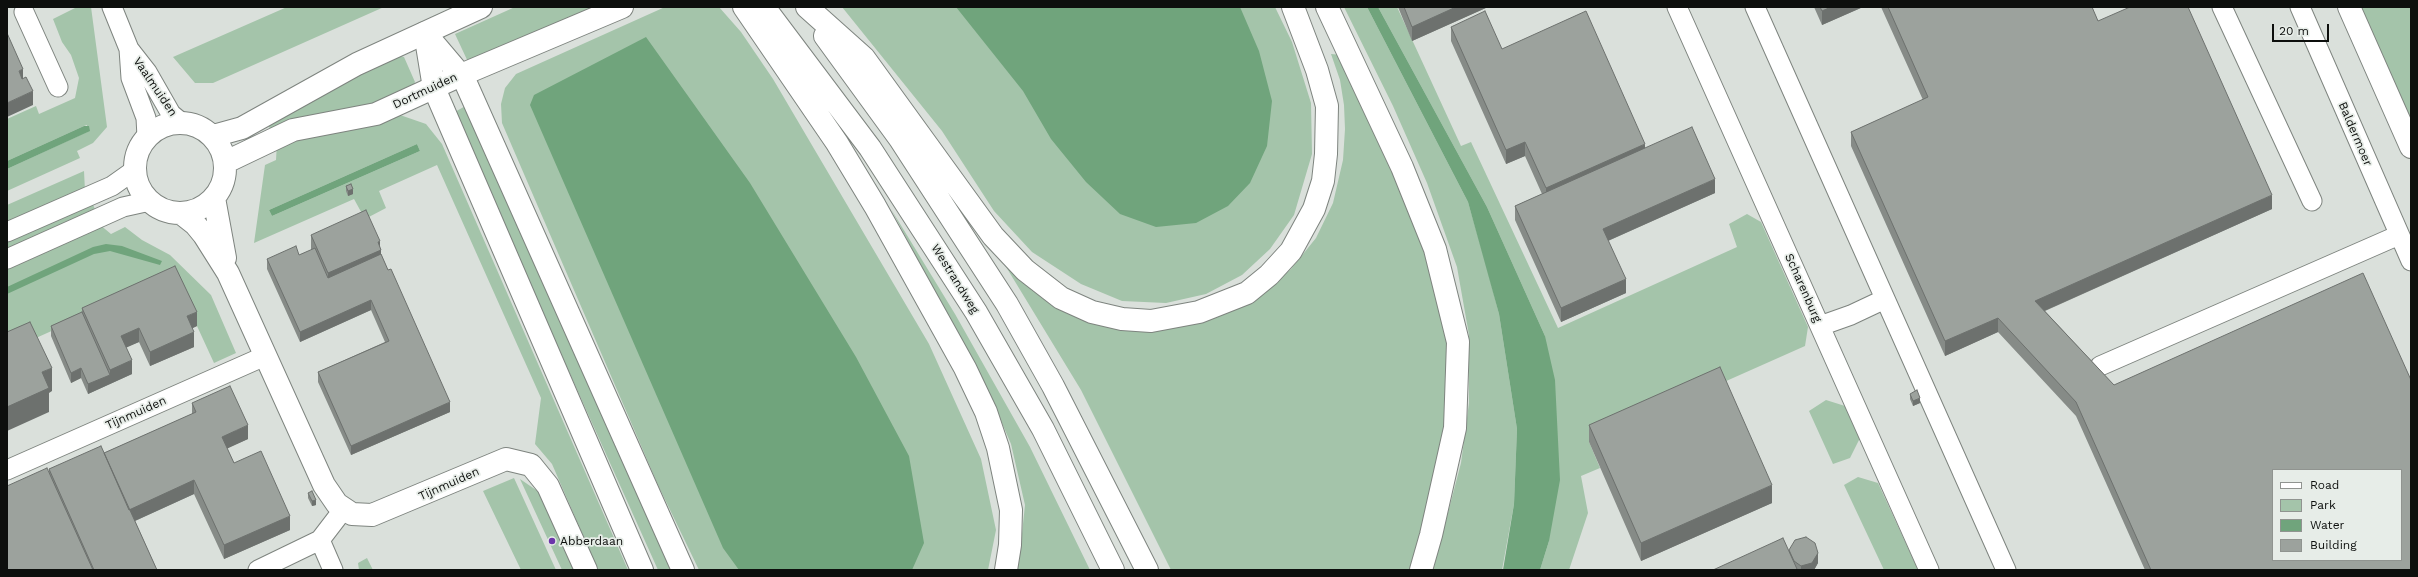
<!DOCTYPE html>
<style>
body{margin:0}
#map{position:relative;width:2418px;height:577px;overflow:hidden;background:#dae0db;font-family:"Work Sans",sans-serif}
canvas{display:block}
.frame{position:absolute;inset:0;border:8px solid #0d0f0d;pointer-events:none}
.legend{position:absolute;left:2272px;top:469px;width:130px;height:92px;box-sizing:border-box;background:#e7ede8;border:1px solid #909490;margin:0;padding:5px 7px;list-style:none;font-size:12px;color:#0d0f0d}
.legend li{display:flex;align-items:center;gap:8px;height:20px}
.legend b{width:20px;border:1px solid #909490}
.scale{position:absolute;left:2272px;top:24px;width:57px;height:18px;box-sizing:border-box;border:2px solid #0d0f0d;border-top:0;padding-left:5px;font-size:12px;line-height:14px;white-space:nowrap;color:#0d0f0d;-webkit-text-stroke:3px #e7ede8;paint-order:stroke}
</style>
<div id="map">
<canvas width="2418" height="577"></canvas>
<div class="frame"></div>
<ul class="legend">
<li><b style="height:5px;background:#fff"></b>Road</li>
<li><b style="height:11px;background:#a4c4aa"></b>Park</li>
<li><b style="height:11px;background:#70a47c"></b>Water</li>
<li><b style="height:11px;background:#9ca29d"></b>Building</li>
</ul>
<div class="scale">20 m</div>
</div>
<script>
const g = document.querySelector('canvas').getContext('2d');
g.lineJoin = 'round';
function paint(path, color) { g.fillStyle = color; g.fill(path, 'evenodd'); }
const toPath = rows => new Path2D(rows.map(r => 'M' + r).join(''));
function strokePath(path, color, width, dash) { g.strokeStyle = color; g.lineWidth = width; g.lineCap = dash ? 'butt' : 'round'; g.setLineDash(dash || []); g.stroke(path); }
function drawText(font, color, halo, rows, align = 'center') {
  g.font = font + ' "Work Sans",sans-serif'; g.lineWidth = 3.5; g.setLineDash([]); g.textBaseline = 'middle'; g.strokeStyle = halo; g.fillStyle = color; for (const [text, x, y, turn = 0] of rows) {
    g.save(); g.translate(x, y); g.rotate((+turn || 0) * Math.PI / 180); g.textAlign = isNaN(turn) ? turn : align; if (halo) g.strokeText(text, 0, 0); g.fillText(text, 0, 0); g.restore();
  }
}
paint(toPath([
 [77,7,91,7,107,127,93,143,77,151,80,158,7,191,7,169,87,132,87,125,84,126,7,161,7,119,36,106,39,114,75,98,79,78,71,55,62,42,53,19],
 [287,7,384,7,213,83,195,83,173,57],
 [515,7,600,7,469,64,455,34],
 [665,7,719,7,741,32,773,79,929,344,981,459,996,530,988,570,699,570,658,485,502,123,501,104,505,88,516,74],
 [842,7,1275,7,1292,42,1311,103,1312,154,1294,215,1270,249,1242,275,1206,294,1166,303,1122,301,1081,284,1032,252,994,211,942,131],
 [1344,7,1367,7,1468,202,1486,264,1499,314,1517,429,1514,504,1502,570,1433,570,1461,463,1469,403,1469,335,1457,267,1427,183,1393,106],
 [1378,7,1397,7,1461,146,1471,142,1558,328,1737,247,1729,224,1747,214,1761,222,1808,327,1805,346,1589,442,1600,468,1581,476,1588,513,1569,570,1540,570,1549,541,1545,336,1487,207],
 [2359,7,2411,7,2411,124],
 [1331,54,1342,55,1405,192,1434,270,1446,333,1449,397,1441,450,1426,522,1410,570,1171,570,1081,390,997,252,1032,289,1066,313,1111,326,1264,291,1291,269,1316,238,1333,203,1343,160,1345,129,1344,105,1340,80],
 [395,55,404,57,415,82,411,90,367,109,272,133,267,122],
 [469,104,675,570,658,570,453,113],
 [400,115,426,124,442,144,628,570,598,570,552,464,535,444,541,398,437,165,379,191,386,208,365,219,354,199,254,243,265,165,276,160,277,143],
 [417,144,420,151,272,216,269,210],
 [84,171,85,191,7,226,7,205],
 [92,202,96,212,7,251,7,240],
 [891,209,955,314,1030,447,1090,570,1016,570,1019,562,1025,505,1011,444,992,400],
 [99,224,111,234,125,227,142,240,170,255,211,295,236,353,214,363,174,276,7,351,7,265],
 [1826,400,1845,406,1860,438,1850,458,1833,464,1809,411],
 [1858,477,1878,483,1918,570,1884,570,1844,485],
 [514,478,556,570,521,570,483,491],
 [520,479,539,492,574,570,562,570],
 [367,558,373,570,359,570,358,563]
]), '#a4c4aa');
paint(toPath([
 [956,7,1240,7,1259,51,1272,101,1267,146,1250,183,1228,206,1196,223,1156,227,1120,214,1086,182,1051,139,1023,91],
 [1367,7,1378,7,1487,207,1545,336,1555,380,1560,480,1549,541,1540,570,1503,570,1514,504,1517,429,1499,314,1468,202],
 [646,37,750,183,856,357,909,456,924,543,912,570,739,570,723,548,530,105,534,95],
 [84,126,89,126,90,131,7,169,7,161],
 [417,144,420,151,272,216,269,210],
 [106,244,122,246,162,261,160,265,110,251,94,254,7,294,7,287,93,247]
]), '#70a47c');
const minor = toPath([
 [112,7,129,49,131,78,146,118,147,137],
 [1677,7,1929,570],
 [1755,7,2006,570],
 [2222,7,2312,201],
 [2300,7,2411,261],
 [24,12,58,87],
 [129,49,147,72,171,114,182,123],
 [7,232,112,186,136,169],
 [7,259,123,207,150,201],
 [1820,326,1851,315,1885,299],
 [2100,366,2399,235],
 [7,470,265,356],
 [320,540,333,570],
 [258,570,320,540,343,510]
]);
const major = toPath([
 [2349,7,2411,147],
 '135 168a45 45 0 1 1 90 0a45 45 0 1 1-90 0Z',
 [213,136,242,128,357,64,481,7],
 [226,162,293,130,376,114,461,75,622,7],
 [214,198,225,258],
 [181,213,195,224,204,235,228,273,324,485,337,504,352,514,372,515,506,459,531,465,548,486,586,570]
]);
const highway = toPath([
 [744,7,837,143,875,206,965,368,986,412,998,448,1011,510,1010,545,1006,570],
 [764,7,870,148,976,312,1043,429,1113,570],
 [807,7,864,58,993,236,1025,270,1061,298,1092,312,1122,319,1151,321,1199,312,1247,293,1269,275,1291,251,1314,209,1323,181,1326,154,1327,106,1317,70,1293,7],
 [1327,7,1402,167,1435,249,1458,342,1455,428,1431,535,1421,570],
 [425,33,464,79,683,570],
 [425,33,434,88,642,570],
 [825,36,900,139,1007,304,1053,386,1147,570]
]);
strokePath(minor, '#7e847f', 21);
strokePath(major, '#7e847f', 24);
strokePath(highway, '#7e847f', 24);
strokePath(minor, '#fff', 19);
strokePath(major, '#fff', 22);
strokePath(highway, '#fff', 22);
paint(toPath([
 [1398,7,1488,7,1412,41],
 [1814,7,1863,7,1822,25],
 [1881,7,2092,7,2098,21,2272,209,2045,311,2114,385,2411,570,2145,570,2076,416,1998,332,1945,356,1851,146,1851,132,1923,100],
 [1451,27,1502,49,1645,148,1715,193,1608,241,1626,293,1561,322,1515,220,1515,206,1542,194,1525,156,1506,164,1451,41],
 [346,186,353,194,348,196,346,191],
 [311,235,381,254,450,412,351,455,318,382,318,372,385,342,371,310,300,342,267,269,267,259,299,255,311,250],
 [82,308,197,326,192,328,194,347,150,366,139,342,126,347,132,374,88,394,81,378,71,383,51,336,51,326,82,312],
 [1910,394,1920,403,1913,406,1910,399],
 [192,403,248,439,227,448,234,463,290,530,224,559,194,494,135,521,157,570,7,570,49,473,49,469,104,453,192,414],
 [1589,425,1772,503,1641,561,1589,442],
 [308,493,316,505,312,506,308,498],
 [1789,550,1818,563,1814,570,1713,570,1789,552]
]), '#868b87');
paint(toPath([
 [1456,7,1488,7,1412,41,1412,27],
 [1831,7,1863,7,1822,25,1822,11],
 [23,69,23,83,19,71],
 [33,91,33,105,7,117,7,103],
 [1525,142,1525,156,1506,164,1506,150],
 [1645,144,1645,158,1546,203,1546,188],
 [1715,179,1715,193,1603,243,1603,229],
 [353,189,353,194,348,196,348,191],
 [2272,195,2272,209,2035,315,2035,301],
 [380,241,380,250,381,250,381,264,328,287,328,273],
 [1626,279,1626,293,1561,322,1561,308],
 [371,300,371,310,300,342,300,332],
 [197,312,197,326,187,331,187,316],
 [1998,318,1998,332,1945,356,1945,341],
 [139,328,139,342,121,350,121,336],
 [194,332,194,347,150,366,150,352],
 [132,360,132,374,88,394,88,384,110,375,110,370],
 [52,368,52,391,49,393,49,412,7,431,7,407,42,372],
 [81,368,81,378,71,383,71,373],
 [1920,398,1920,403,1913,406,1913,401],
 [450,402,450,412,351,455,351,446],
 [248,425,248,439,222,451,222,437],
 [194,480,194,494,128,524,128,510],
 [1772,485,1772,503,1641,561,1641,543],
 [316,500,316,505,312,506,312,501],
 [290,516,290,530,224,559,224,545],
 [1818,553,1818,563,1814,570,1801,570,1801,566]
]), '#6d716e');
const building = toPath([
 [1404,7,1456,7,1412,27,1404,7],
 [1820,7,1831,7,1822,11,1820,7],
 [1888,7,2092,7,2098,21,2130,7,2188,7,2272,195,2035,301,2114,385,2363,273,2411,380,2411,570,2151,570,2076,402,1998,318,1945,341,1851,132,1928,97,1888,7],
 [2273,470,2401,470,2401,560,2273,560,2273,470],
 [1485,11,1502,49,1586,11,1645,144,1546,188,1525,142,1506,150,1451,27,1485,11],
 [7,33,23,69,19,71,22,79,26,77,33,91,7,103,7,33],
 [1692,127,1715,179,1603,229,1626,279,1561,308,1515,206,1692,127],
 [351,184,353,189,348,191,346,186,351,184],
 [366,210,380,241,378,242,381,250,328,273,311,235,366,210],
 [296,246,299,255,315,248,328,278,381,254,388,270,391,269,450,402,351,446,318,372,389,341,371,300,300,332,267,259,296,246],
 [175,266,197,312,187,316,194,332,150,352,139,328,121,336,132,360,110,370,82,308,175,266],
 [82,312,110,375,88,384,81,368,71,373,51,326,82,312],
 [30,322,52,368,42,372,49,388,7,407,7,332,30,322],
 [1720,367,1772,485,1641,543,1589,425,1720,367],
 [230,386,248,425,222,437,234,463,261,451,290,516,224,545,194,480,129,510,104,453,196,412,192,403,230,386],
 [1917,390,1920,398,1913,401,1910,394,1917,390],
 [101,446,157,570,94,570,49,469,101,446],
 [47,468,93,570,7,570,7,486,47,468],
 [312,491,316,500,312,501,308,493,312,491],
 [1806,537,1815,543,1818,553,1812,563,1801,566,1794,561,1789,550,1795,540,1806,537],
 [1783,538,1797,569,1794,570,1713,570,1783,538]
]);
paint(building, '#9ca29d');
strokePath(building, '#6d716e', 1);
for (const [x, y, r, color] of [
 [552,541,4,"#6c35ab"]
]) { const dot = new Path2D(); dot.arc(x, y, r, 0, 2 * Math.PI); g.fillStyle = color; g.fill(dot); strokePath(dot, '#e7ede8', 1.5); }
drawText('12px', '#0d0f0d', '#e7ede8', [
 ["Vaalmuiden",155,87,56],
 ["Dortmuiden",425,91,-25],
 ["Baldermoer",2355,134,67],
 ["Westrandweg",955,279,58],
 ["Scharenburg",1803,288,66],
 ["Tijnmuiden",136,413,-24],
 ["Tijnmuiden",449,484,-24]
]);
drawText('12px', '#0d0f0d', '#e7ede8', [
 ["Abberdaan",560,541]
], 'left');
</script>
